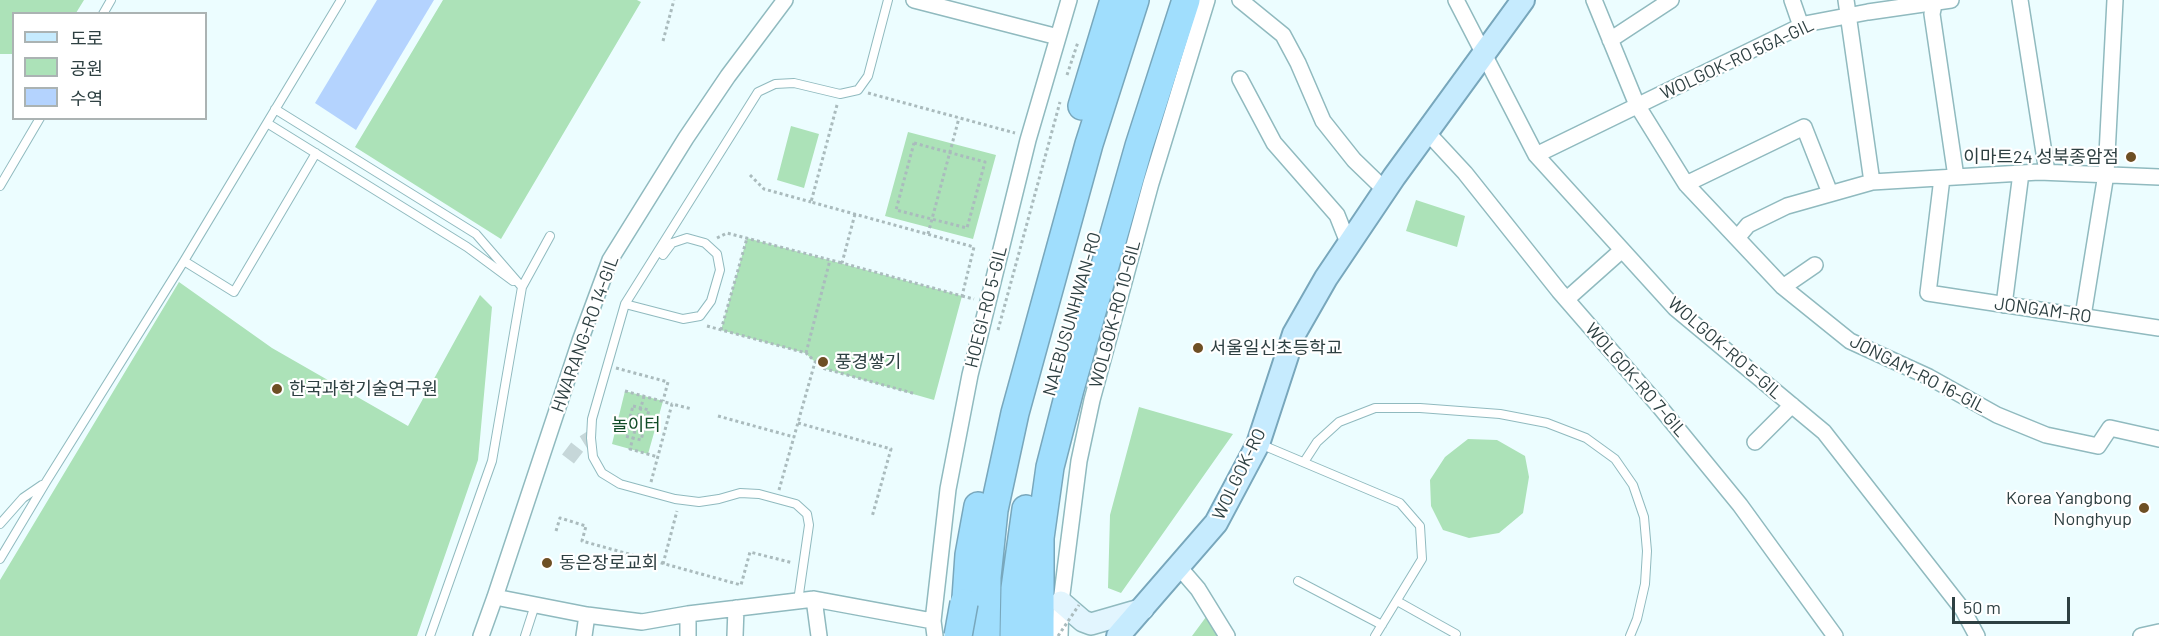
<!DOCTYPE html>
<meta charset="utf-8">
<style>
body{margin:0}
#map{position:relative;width:2159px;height:636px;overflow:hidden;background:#ecfdff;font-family:Barlow,"Noto Sans KR",sans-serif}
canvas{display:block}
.legend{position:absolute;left:12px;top:12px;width:195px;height:108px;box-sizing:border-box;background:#fff;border:2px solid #abb3b3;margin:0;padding:8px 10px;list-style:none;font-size:18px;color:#2e4042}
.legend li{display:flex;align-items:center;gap:12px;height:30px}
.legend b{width:30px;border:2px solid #abb3b3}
.scale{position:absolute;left:1952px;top:597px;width:118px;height:27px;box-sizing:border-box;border:3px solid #2e4042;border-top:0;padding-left:8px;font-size:18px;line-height:21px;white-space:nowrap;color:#2e4042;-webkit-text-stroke:4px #fff;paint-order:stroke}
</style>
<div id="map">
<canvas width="2159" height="636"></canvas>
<ul class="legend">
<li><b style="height:8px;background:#c6ebfe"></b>도로</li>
<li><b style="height:16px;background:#ace2b8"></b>공원</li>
<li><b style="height:16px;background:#b4d3fe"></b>수역</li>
</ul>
<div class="scale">50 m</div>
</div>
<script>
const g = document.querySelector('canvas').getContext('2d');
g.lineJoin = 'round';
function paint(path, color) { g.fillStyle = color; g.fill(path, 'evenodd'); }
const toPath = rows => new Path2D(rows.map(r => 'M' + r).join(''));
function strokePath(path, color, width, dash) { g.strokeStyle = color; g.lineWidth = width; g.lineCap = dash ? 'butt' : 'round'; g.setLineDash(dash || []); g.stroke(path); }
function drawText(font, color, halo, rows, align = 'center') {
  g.font = font + ' Barlow,"Noto Sans KR",sans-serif'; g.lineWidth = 4.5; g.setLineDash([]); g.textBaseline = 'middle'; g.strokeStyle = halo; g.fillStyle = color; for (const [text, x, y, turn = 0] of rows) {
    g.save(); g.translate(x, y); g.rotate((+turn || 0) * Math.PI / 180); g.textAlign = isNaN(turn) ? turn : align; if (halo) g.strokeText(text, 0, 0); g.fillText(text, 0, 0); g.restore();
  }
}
paint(toPath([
 [0,0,84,0,76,13,14,14,13,54,0,54],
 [443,0,637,0,641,2,501,239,355,147],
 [791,126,819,134,804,188,777,180],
 [908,132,996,155,973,239,885,216],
 [1416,200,1465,216,1457,247,1406,231],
 [747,238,962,296,934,400,822,368,805,353,721,330],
 [179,282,272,348,408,426,480,295,492,307,478,460,417,636,0,636,0,580],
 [625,391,663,401,648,454,612,444],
 [1139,407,1233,434,1121,593,1108,588,1110,515],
 [1468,439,1497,440,1525,456,1529,477,1523,513,1499,533,1469,538,1443,530,1431,506,1430,480,1445,457],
 [1206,617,1217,636,1192,636]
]), '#ace2b8');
paint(toPath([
 [377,0,434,0,356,130,315,103]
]), '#b4d3fe');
paint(toPath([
 [1139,0,1157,0,1116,119,1031,404,1018,502,1005,636,991,636,1003,502]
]), '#ecfdff');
strokePath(toPath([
 [568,459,578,446,591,438]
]), '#c6d7d9', 15, [15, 8]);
const lane = toPath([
 [103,14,111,0],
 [275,109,476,234,522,287],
 [267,123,467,247,513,281],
 [0,186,40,118],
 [184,261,234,292,316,153],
 [625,304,683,319,700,316,711,301,720,270,717,254,705,243,687,238,672,243,663,255],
 [1260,444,1400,503,1420,526,1422,559,1375,636],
 [1304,462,1317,442,1339,422,1375,408,1420,408,1500,414,1547,423,1586,438,1615,459,1633,485,1644,517,1647,551,1645,584,1637,619,1630,636],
 [0,524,23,498,42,485],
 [0,559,46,482,184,261,341,0],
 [1298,581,1382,625],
 [798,601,809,525,807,514,796,504,759,494,740,493,719,499,699,502,675,499,620,484,602,473,593,457,591,438,592,419,625,304,758,92,775,84,794,83,840,94,858,90,868,76,888,0],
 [1397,601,1456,634],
 [430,636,492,461,522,287,550,236],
 [525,636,535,605]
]);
const street = toPath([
 [914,0,1058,37],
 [1240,0,1283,35,1298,63,1323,121,1354,160,1385,190],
 [1456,0,1536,155,1675,308,1824,432,1963,610,1977,636],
 [1594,0,1637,105,1686,184,1783,287,1850,341,1929,377,1997,415,2046,435,2098,446,2110,428,2159,439],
 [1792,0,1801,26],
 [1846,0,1872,182],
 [1935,0,1932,14,1956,177],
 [2020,0,2047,172],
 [1610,40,1671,0],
 [1240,79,1274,143,1337,215,1349,245],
 [1427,132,1465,173,1559,291,1659,406,1740,505,1835,636],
 [1536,155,1805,24,1868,12,1951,0],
 [1942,178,1928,293,2159,328],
 [1686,184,1804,127,1830,193],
 [1738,237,1748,225,1787,206,1872,182,2039,172,2159,177],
 [1783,287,1815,265],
 [1567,299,1622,250],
 [2004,305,2021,173],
 [2083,316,2106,174,2115,0],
 [1755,442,1792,405],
 [1179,567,1198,589,1227,636],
 [495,597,587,615,642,622,688,614,814,599,933,621],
 [814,599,819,636],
 [688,614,688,636],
 [481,636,495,597,580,341,610,260,686,138,728,76,785,0],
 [584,636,587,615],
 [735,636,736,608],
 [935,636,933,621,948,489,970,375,1028,140,1069,0],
 [1060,636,1061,602,1079,461,1092,400,1151,183,1207,0],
 [2141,636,2159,632]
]);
const secondary = toPath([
 [1061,602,1083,621,1091,624,1143,609]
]);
const primary = toPath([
 [1118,636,1216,523,1258,444,1294,334,1326,278,1394,177,1523,0]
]);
const highway = toPath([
 [1082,106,1114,0],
 [964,626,969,555,978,506],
 [986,636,987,577,994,510,1015,413,1089,144,1135,0],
 [1014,636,1015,588,1026,509],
 [1040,636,1040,538,1050,467,1070,389,1139,146,1186,0]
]);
strokePath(lane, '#90babf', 10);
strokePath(street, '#90babf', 18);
strokePath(secondary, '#90babf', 24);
strokePath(primary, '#78a7bc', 26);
strokePath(highway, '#78a7bc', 30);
strokePath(toPath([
 [663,41,674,0],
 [1067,75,1078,42],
 [868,93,1015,133],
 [837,105,811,202,974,247,962,296,842,263,855,214],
 [914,143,985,162,967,228,896,210,914,143],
 [750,175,764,189,811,202],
 [928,234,959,118],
 [717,238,727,233,842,263],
 [962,296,974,299],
 [707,326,806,353,822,368,916,394],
 [721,330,747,238],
 [998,330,1060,102],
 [806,353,830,260],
 [616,368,668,382,663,401],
 [625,391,672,404],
 [644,396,630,449,658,457],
 [633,406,649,410,641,440,625,436,633,406],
 [718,416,794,437],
 [798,423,891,449,872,517],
 [651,482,672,404,692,409],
 [779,490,815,362],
 [556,531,560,518,586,526,582,541,741,585,750,552,793,563],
 [663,564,677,511]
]), '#aabbbd', 3, [3, 3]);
strokePath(lane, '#fff', 8);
strokePath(street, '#fff', 15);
strokePath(secondary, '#e2f5fe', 21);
strokePath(primary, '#c6ebfe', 22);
strokePath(highway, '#a0defd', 27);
const highwayBridge = toPath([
 [958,636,964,603]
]);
strokePath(highwayBridge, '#78a7bc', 30, []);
strokePath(toPath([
 [1058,636,1079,605]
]), '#aabbbd', 3, [3, 3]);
strokePath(highwayBridge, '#a0defd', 27);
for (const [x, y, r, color] of [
 [2131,157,6,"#6e4f24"],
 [1198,348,6,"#6e4f24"],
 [823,362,6,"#6e4f24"],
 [277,389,6,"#6e4f24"],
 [2144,508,6,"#6e4f24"],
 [547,563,6,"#6e4f24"]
]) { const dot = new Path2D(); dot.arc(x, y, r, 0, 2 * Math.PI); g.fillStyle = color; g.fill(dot); strokePath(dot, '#fff', 2); }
drawText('18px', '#2e4042', '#fff', [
 ["WOLGOK-RO 5GA-GIL",1737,59,-25],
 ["HOEGI-RO 5-GIL",986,307,-76],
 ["JONGAM-RO",2043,310,8],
 ["NAEBUSUNHWAN-RO",1072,314,-74],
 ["WOLGOK-RO 10-GIL",1115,314,-75],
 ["HWARANG-RO 14-GIL",585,334,-70],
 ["WOLGOK-RO 5-GIL",1725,348,41],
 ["JONGAM-RO 16-GIL",1918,374,27],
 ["WOLGOK-RO 7-GIL",1636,380,49],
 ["WOLGOK-RO",1239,474,-64]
]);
drawText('18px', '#2e4042', '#fff', [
 ["이마트24 성북종암점",2119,157,"right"],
 ["서울일신초등학교",1210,348],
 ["풍경쌓기",835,362],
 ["한국과학기술연구원",289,389],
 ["Korea Yangbong",2132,498,"right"],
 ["Nonghyup",2132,519,"right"],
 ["동은장로교회",559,563]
], 'left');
drawText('18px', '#134d28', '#fff', [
 ["놀이터",636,425]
]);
</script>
